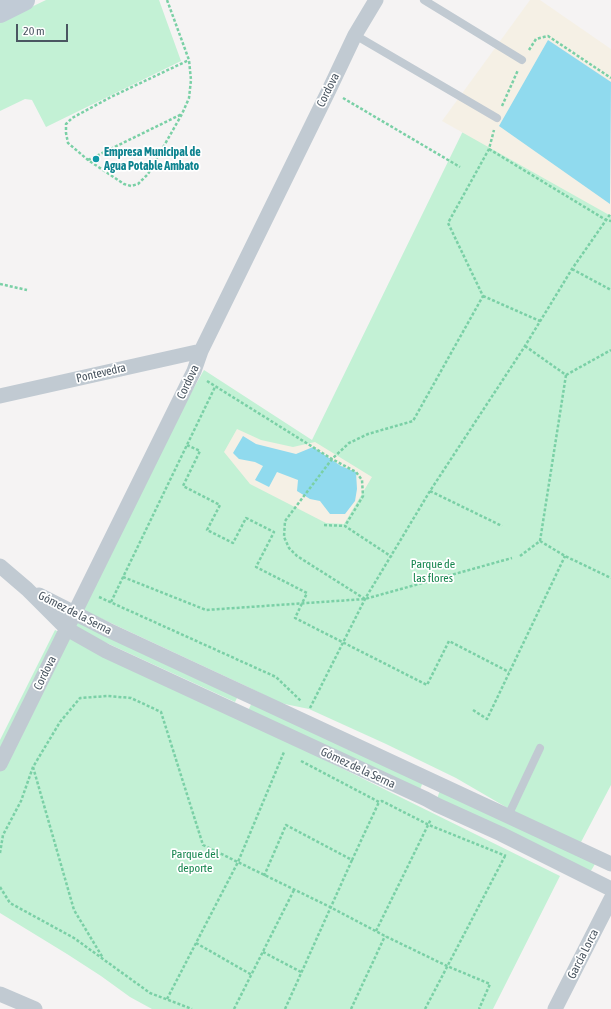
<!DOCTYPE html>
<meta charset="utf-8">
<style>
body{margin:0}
#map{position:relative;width:611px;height:1009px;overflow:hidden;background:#f5f3f3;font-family:"Asap Condensed",sans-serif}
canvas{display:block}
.scale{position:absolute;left:16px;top:24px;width:52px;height:18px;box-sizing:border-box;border:2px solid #4a5661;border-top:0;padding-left:5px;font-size:12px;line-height:14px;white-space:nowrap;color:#4a5661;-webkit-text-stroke:3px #fff;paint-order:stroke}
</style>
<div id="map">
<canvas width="611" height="1009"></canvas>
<div class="scale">20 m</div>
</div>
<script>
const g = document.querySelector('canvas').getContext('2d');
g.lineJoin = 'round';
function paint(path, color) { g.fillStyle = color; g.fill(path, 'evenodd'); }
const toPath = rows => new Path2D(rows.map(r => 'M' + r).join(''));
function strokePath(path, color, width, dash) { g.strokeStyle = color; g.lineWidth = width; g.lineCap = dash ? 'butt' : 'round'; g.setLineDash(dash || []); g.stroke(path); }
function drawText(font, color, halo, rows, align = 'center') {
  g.font = font + ' "Asap Condensed",sans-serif'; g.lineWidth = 3.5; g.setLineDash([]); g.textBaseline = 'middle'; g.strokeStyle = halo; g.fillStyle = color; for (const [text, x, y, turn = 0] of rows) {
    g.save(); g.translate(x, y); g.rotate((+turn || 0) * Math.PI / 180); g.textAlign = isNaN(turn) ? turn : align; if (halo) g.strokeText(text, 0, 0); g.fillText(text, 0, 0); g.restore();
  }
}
paint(toPath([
 [46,0,159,0,181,61,46,127,32,100,25,99,0,111,0,22],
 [611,67,611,785,580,844,523,817,456,778,386,744,309,709,280,703,248,687,83,610,136,489,204,370,312,440,462,133,493,82],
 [79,618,239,694,235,702,74,628],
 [55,630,313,754,560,876,493,1009,152,1009,130,997,101,976,67,954,0,913,0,740],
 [253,700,423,782,419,792,248,711],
 [440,790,595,864,589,874,437,799]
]), '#c3f1d5');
paint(toPath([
 [530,0,540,0,611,49,611,216,442,121],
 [237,429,261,440,293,447,315,442,372,477,344,524,326,523,250,484,224,452]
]), '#f5f0e5');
paint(toPath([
 [548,40,611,82,610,204,499,126],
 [243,436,256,444,296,454,313,447,341,466,356,472,357,489,355,501,345,514,330,514,320,501,310,499,297,491,298,480,277,472,269,487,255,480,263,466,255,462,239,459,233,453]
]), '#90daee');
strokePath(toPath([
 [167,0,189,60,191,80,189,98,182,114,148,174,138,184,131,186,124,184,88,160,68,143,66,133,66,124,72,118,111,97,189,60],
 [529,50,536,39,548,36,611,78],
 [343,98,460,167],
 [502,106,518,70],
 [489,149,606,220,611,221],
 [88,160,182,114],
 [572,269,611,290],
 [0,284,27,290],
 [483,296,540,321],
 [525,346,566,375],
 [566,375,611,350],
 [207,381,332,459,356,472,362,480,363,496,345,526],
 [187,445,200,451,183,486,220,505,207,530,233,543,246,518,274,532,256,567,307,593,295,618,427,685,449,641,509,672],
 [430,491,502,526],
 [324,525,345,526,392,557],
 [540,541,565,556,611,578],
 [520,556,540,541,566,375],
 [123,577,206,610,365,599,512,558],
 [99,597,276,677,301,701],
 [365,599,297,556,289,548,284,537,285,521,332,459,349,443,368,434,413,421,483,296,448,223,489,149,494,130],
 [111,602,215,387],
 [310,708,365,599,430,491,525,346,572,269,611,213],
 [473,710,487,719,565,556],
 [301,761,379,802,382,801,429,825,506,856],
 [33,767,74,910,103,958],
 [0,853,3,835,21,801,33,767,60,722,80,698,107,696,131,698,161,712,203,845,330,907,385,936,447,966,490,984,479,1009],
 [264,876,286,825,352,860,379,802],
 [0,887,10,903,74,938,150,993,192,1009],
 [376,931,431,819],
 [196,943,252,975],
 [263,952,301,972],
 [167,999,238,862,284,752],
 [234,1009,294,890],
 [285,1009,352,860],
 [351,1009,385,936],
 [425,1009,505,856]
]), '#7ad0a6', 2.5, [3, 2]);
strokePath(toPath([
 [424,0,522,60],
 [355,35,497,118],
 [508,816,540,748]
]), '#c1cad2', 8);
strokePath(toPath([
 [0,396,201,351],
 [0,566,27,589,67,629,106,651,426,799,437,805,501,834,611,889],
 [39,595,108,630,611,864],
 [0,764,194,371,201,351,329,90,355,35,376,0],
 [0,994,35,1009],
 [555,1009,611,899]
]), '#c1cad2', 15);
strokePath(toPath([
 [0,12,24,0]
]), '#c1cbd6', 22);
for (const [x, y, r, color] of [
 [96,159,4,"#0f9aa8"]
]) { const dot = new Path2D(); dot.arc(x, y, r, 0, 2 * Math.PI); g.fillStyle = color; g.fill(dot); strokePath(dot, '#fff', 1.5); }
drawText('12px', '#4a5661', '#fff', [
 ["Cordova",328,90,-64],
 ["Pontevedra",101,373,-13],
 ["Cordova",188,382,-65],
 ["Gómez de la Serna",75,613,27],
 ["Cordova",45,673,-64],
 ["Gómez de la Serna",358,768,25],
 ["García Lorca",583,954,-63]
]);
drawText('bold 12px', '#0d838f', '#fff', [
 ["Empresa Municipal de",104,152],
 ["Agua Potable Ambato",104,166]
], 'left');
drawText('12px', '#17864f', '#fff', [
 ["Parque de",433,564],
 ["las flores",433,578],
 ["Parque del",195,854],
 ["deporte",195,868]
]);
</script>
